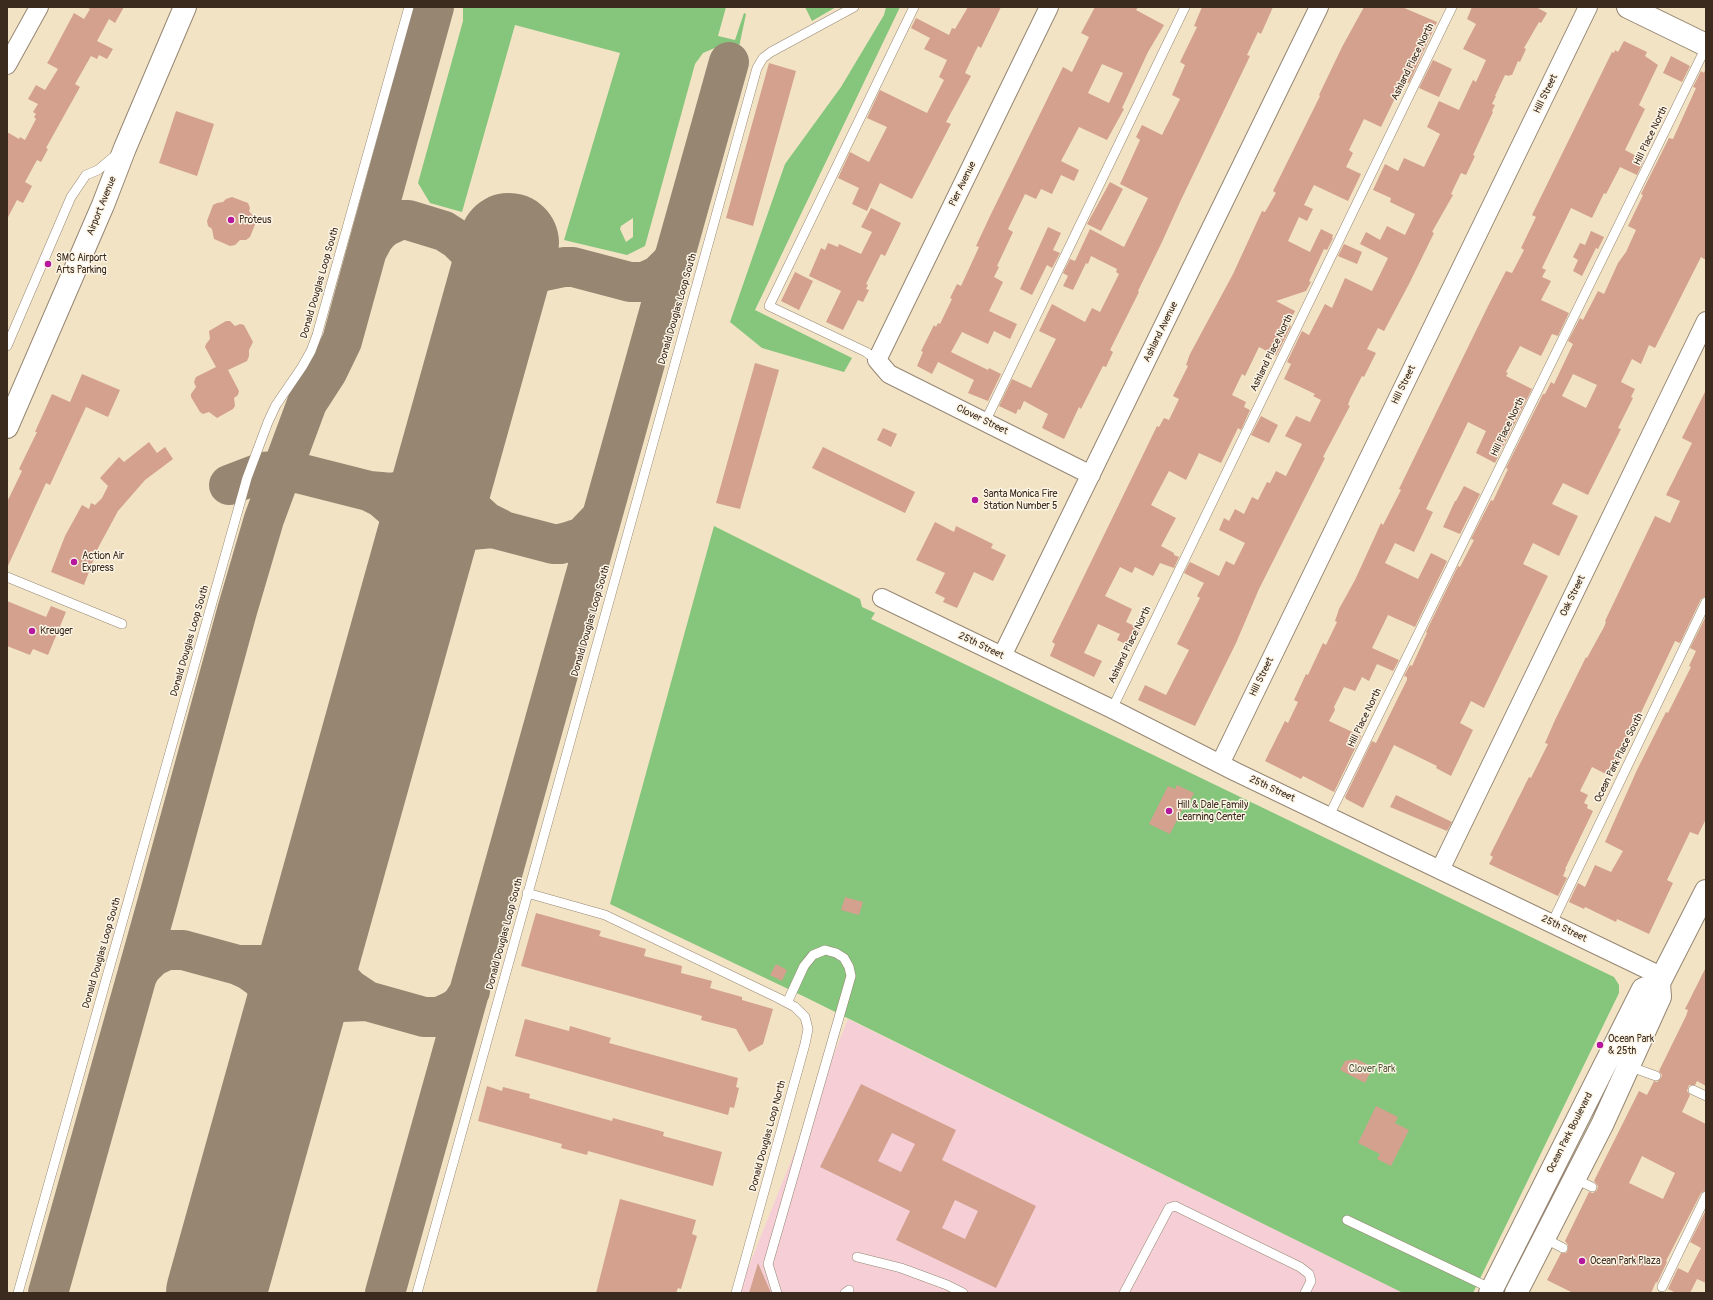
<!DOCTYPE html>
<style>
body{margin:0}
#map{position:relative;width:1713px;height:1300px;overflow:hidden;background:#f2e3c5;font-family:Pangolin,sans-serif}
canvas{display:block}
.frame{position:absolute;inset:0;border:8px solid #3b2a1e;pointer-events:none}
</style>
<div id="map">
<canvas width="1713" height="1300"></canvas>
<div class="frame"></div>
</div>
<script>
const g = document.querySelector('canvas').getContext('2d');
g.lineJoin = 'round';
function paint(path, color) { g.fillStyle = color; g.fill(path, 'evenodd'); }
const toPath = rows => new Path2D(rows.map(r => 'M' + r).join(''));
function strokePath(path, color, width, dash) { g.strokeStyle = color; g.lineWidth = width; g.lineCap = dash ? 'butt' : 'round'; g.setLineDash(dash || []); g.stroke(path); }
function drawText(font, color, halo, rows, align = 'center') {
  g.font = font + ' Pangolin,sans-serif'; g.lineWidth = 3; g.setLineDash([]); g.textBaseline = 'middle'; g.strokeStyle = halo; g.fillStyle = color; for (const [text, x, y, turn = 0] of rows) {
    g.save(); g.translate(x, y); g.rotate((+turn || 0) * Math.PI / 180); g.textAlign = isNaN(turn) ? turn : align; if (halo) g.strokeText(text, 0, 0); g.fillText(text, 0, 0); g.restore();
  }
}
paint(toPath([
 [848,1019,1403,1293,738,1293]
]), '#f6cfd6');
paint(toPath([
 [463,7,726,7,718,36,735,40,744,13,746,14,739,47,724,44,703,53,695,64,645,246,627,255,564,240,620,53,515,25,462,212,430,203,418,183,463,21],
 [633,218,633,237,626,242,620,229,621,226],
 [805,7,836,7,812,21],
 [886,7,900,7,755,310,852,358,844,372,762,348,730,322,785,164,841,87,884,15],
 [714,526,860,599,862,607,875,613,871,619,1614,977,1619,985,1619,993,1473,1293,1403,1293,805,997,610,904]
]), '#85c57c');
strokePath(toPath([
 [368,249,374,238,379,232,385,227,400,220,408,220,444,231,458,240,468,250,490,284,494,297],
 [490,312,511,289,540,272,564,267,573,267,630,282,644,282,659,275,671,263,675,256],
 [456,434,455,473,464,499,474,511,486,522,500,529],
 [229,485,263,472,286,470,369,491,381,497,396,510,403,519,414,540,416,551,415,580],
 [369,491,392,493,401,491,414,486,427,478,444,457,456,434],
 [415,580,425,564,443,543,456,535,471,530,492,528,553,544,560,544,568,542,583,537,601,518],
 [324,907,324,946,330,964,335,974,349,989,367,1001],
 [238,965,249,970,259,977,273,991,277,999,284,1021,284,1033,282,1058],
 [137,976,141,968,152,957,167,950,183,950,238,965,263,965,278,961,294,952,307,940,311,933,324,907],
 [282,1058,297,1032,306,1021,314,1014,327,1006,341,1002,367,1001,424,1017,439,1017,454,1010,461,1005,470,991],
 [48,1293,157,904,237,611,264,519,307,403,327,372,342,341,434,7],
 [385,1293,729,62]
]), '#968672', 40);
strokePath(toPath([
 [216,1293,509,243]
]), '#968672', 100);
paint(toPath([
 [86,7,124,7,115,23,109,19,97,41,113,49,107,59,99,55,97,59,91,56,75,84,80,87,46,148,48,149,41,162,37,160,25,182,32,186,23,203,17,200,7,219,7,132,19,139,20,137,25,140,36,119,34,117,36,114,33,112,38,104,28,99,36,85,45,90,58,69,47,63,49,60,74,13,84,19,90,9],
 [968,7,1001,7,981,48,978,46,965,73,971,76,946,122,951,124,912,199,880,183,867,211,852,204,859,188,838,178,850,152,869,162,887,127,867,118,880,90,927,113,944,80,939,77,947,60,924,49,930,38,911,28,916,18,949,35,952,28,955,29],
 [1095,7,1138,7,1136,10,1164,25,1148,52,1122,108,1124,109,1107,140,1079,127,1061,161,1079,170,1074,181,1061,175,1052,194,1041,189,1036,199,1025,194,1008,229,1013,232,997,266,999,267,994,277,1003,282,989,311,1017,324,1010,339,994,331,988,344,962,332,951,352,988,370,989,368,1001,374,988,401,968,393,974,380,938,362,932,374,917,366,923,352,921,351,934,325,936,327,938,323,940,324,952,299,950,298,957,284,961,286,979,247,976,246,991,214,1063,67,1072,72,1089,37,1081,33],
 [1102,64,1123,73,1109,103,1088,93],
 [1202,7,1273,7,1261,34,1258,32,1247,55,1250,56,1181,200,1162,242,1138,291,1139,292,1110,350,1113,352,1106,367,1103,366,1081,409,1079,407,1064,439,1042,428,1048,414,1024,401,1020,410,1018,409,1016,414,999,406,1012,379,1031,388,1056,339,1039,331,1052,304,1085,322,1092,308,1100,312,1119,274,1116,272,1117,269,1091,256,1088,264,1086,263,1073,290,1063,286,1068,276,1063,273,1070,259,1075,261,1090,229,1124,247,1148,198,1120,184,1140,140,1136,137,1142,125,1162,135,1180,99,1172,95,1185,65,1180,62,1197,27,1194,26],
 [1364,7,1402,7,1437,22,1409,83,1406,82,1400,95,1397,94,1381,127,1364,119,1349,150,1353,153,1346,167,1361,174,1348,201,1314,185,1304,205,1313,209,1307,221,1299,217,1288,241,1310,252,1321,229,1333,235,1332,238,1333,238,1327,250,1324,249,1309,281,1311,282,1306,291,1276,301,1295,311,1288,325,1291,326,1276,356,1259,347,1245,376,1242,374,1232,395,1246,402,1244,407,1250,410,1241,430,1238,428,1221,463,1199,453,1186,480,1169,471,1151,505,1176,518,1161,546,1174,553,1174,555,1179,557,1174,568,1160,563,1153,576,1135,567,1132,573,1120,567,1105,596,1132,609,1126,622,1141,629,1132,647,1117,640,1120,634,1098,624,1084,653,1102,661,1094,677,1050,656,1055,644,1052,642,1157,426,1159,427,1164,418,1169,420,1179,399,1173,396,1188,366,1186,365,1190,354,1233,274,1262,211,1265,212,1276,193,1273,191,1320,96,1319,95,1342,47],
 [1472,7,1536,7,1547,13,1541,23,1539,22,1524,48,1526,49,1520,62,1518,61,1512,75,1510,75,1509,76,1505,75,1495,96,1496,96,1492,104,1495,105,1492,111,1493,112,1473,155,1475,156,1466,175,1461,173,1451,194,1453,195,1432,232,1434,233,1409,284,1384,331,1378,328,1367,349,1376,353,1364,377,1362,376,1350,399,1348,405,1350,406,1323,457,1325,458,1259,589,1236,643,1195,726,1138,700,1145,685,1166,695,1189,650,1177,644,1200,598,1197,596,1204,583,1184,573,1190,562,1219,576,1226,561,1234,565,1245,543,1219,530,1224,518,1229,521,1235,509,1244,514,1252,497,1258,500,1267,482,1270,483,1276,471,1286,476,1302,444,1285,436,1296,416,1310,422,1321,400,1313,396,1315,394,1284,379,1291,364,1287,362,1302,331,1309,335,1325,304,1332,308,1345,278,1372,291,1388,258,1360,244,1366,232,1380,240,1387,226,1405,235,1415,214,1390,202,1391,198,1373,190,1385,164,1398,171,1404,158,1424,167,1440,134,1427,127,1439,101,1459,110,1473,80,1476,82,1486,60,1463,49,1476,24,1467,19],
 [1624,41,1647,52,1645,56,1658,65,1639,105,1645,109,1625,150,1644,160,1637,175,1620,167,1606,194,1604,193,1592,218,1571,208,1542,268,1546,270,1542,277,1551,281,1541,300,1569,313,1558,336,1552,334,1541,356,1520,346,1506,372,1508,373,1506,376,1532,389,1495,463,1476,453,1486,431,1468,422,1426,509,1433,512,1414,552,1395,543,1385,563,1418,579,1431,553,1447,561,1415,627,1388,615,1372,648,1399,660,1393,671,1377,664,1369,681,1362,677,1355,691,1344,687,1334,707,1335,710,1329,721,1361,736,1334,792,1303,776,1301,779,1265,761,1285,721,1288,723,1298,702,1294,700,1306,674,1308,675,1323,643,1326,645,1337,622,1335,621,1339,609,1355,580,1381,523,1383,525,1401,490,1399,489,1488,306,1506,271,1512,273,1524,250,1521,248,1536,217,1532,215,1612,52,1614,53,1615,50,1618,52],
 [1671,56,1690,66,1682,82,1663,73],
 [1433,60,1452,69,1439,97,1419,88],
 [769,63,796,71,753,226,726,218],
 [1706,68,1706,260,1701,257,1655,348,1649,345,1641,364,1632,359,1621,382,1635,389,1631,397,1633,398,1618,428,1621,429,1588,495,1563,483,1552,504,1578,516,1559,556,1533,543,1523,564,1548,576,1484,708,1471,701,1460,723,1473,730,1451,776,1436,768,1437,766,1394,745,1363,808,1346,799,1345,797,1372,741,1376,743,1395,704,1407,680,1407,677,1404,676,1410,665,1412,666,1427,633,1426,632,1458,566,1460,567,1474,540,1471,539,1491,500,1493,501,1508,469,1506,468,1543,394,1545,394,1551,382,1554,384,1573,344,1568,341,1580,318,1583,320,1598,291,1604,294,1618,263,1626,252,1636,230,1628,226,1643,195,1641,194,1669,138,1673,139,1696,88,1693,87,1701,71,1704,73],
 [1573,374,1597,385,1586,408,1562,396],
 [176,111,214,124,197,176,159,163],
 [1110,182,1123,189,1101,231,1087,224],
 [232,197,248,203,250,208,249,211,255,218,256,222,250,237,246,240,240,240,235,245,230,246,214,239,212,229,208,226,207,221,213,205,217,203,223,202,226,199],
 [871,208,901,223,885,256,881,254,866,284,868,285,866,289,869,290,863,302,858,300,843,330,826,322,841,291,809,276,821,248,825,250,828,243,838,247,839,244,861,254,872,232,861,227],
 [1048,227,1061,233,1053,250,1060,253,1052,268,1047,265,1032,295,1020,289],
 [1591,231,1604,237,1598,249,1596,248,1582,276,1573,271,1578,260,1573,257,1580,243,1585,245],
 [1344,244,1362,252,1357,264,1338,256],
 [795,272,813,281,799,310,781,301],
 [226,321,230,321,235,326,240,324,244,325,253,342,249,350,249,356,247,361,228,370,239,391,238,395,234,398,235,406,233,409,217,418,209,412,203,414,200,412,191,397,191,394,196,387,194,382,196,377,216,367,205,347,206,344,210,339,209,331],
 [755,363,779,370,740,509,716,503],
 [82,374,120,390,108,417,86,407,50,485,46,483,7,568,7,502,22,471,19,469,37,432,35,432,52,394,70,402],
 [1706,390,1706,596,1701,599,1680,643,1675,641,1618,761,1616,760,1608,775,1592,767,1580,791,1588,795,1584,803,1588,805,1587,808,1593,811,1565,869,1566,869,1563,876,1567,878,1558,896,1489,864,1493,857,1490,855,1529,777,1531,778,1548,744,1545,743,1555,720,1586,657,1587,658,1604,627,1606,622,1605,621,1655,516,1670,523,1680,501,1666,495,1692,443,1682,438],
 [1261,416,1278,425,1269,443,1251,435],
 [883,428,897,434,891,447,877,440],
 [149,442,157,453,165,447,173,459,145,480,118,511,98,548,84,585,51,572,65,536,82,505,89,509,91,503,95,505,102,498,108,486,100,478,119,457,124,462],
 [823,447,915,492,905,513,812,468],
 [1464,486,1480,494,1460,534,1443,527,1455,501,1456,501],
 [935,522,954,532,956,526,993,544,991,548,1006,555,993,581,974,572,957,608,943,602,945,598,935,593,945,573,916,560],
 [7,601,46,617,51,606,66,612,48,655,33,649,30,655,7,646],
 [1706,616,1706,819,1698,835,1690,832,1667,880,1673,883,1649,934,1617,919,1616,922,1585,907,1584,909,1569,902,1578,883,1585,887,1595,865,1611,872,1623,851,1605,842,1637,770,1666,712,1668,713,1691,667,1689,666,1696,651,1690,648],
 [1177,785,1194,793,1188,806,1185,804,1170,834,1149,824,1168,786,1175,789],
 [1396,795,1452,822,1447,831,1390,807],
 [845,897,863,902,859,915,841,910],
 [536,913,601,931,599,936,646,949,644,956,682,966,681,973,712,981,710,988,742,997,742,1000,773,1009,763,1044,749,1052,736,1029,701,1020,702,1016,521,966],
 [776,964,787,970,782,981,770,975],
 [1706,967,1706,1086,1697,1081,1695,1085,1689,1085,1687,1091,1690,1095,1682,1112,1706,1124,1706,1190,1701,1193,1666,1261,1667,1262,1657,1283,1656,1282,1651,1293,1573,1293,1547,1280,1561,1253,1566,1253,1568,1250,1568,1245,1565,1241,1589,1192,1593,1193,1597,1190,1598,1186,1594,1181,1639,1091,1647,1095,1654,1081,1657,1082,1661,1078,1662,1075,1659,1071,1686,1016,1688,1010,1685,1009],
 [1642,1156,1675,1173,1663,1199,1629,1183],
 [525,1019,569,1031,570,1026,611,1038,609,1043,738,1078,736,1087,739,1088,734,1108,730,1107,728,1115,515,1056],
 [1356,1059,1373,1067,1365,1083,1340,1070,1345,1061],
 [861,1084,956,1130,942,1160,1036,1206,996,1288,896,1240,910,1211,820,1167],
 [892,1133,915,1144,901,1172,878,1161],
 [955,1200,978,1211,965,1239,942,1228],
 [487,1086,502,1091,503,1087,530,1094,529,1098,612,1121,613,1118,664,1132,663,1136,722,1152,713,1186,588,1151,587,1155,561,1148,562,1144,478,1121],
 [1376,1106,1398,1117,1395,1123,1409,1130,1391,1166,1377,1159,1380,1154,1358,1143],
 [620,1199,696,1220,692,1234,697,1236,681,1289,678,1288,676,1293,596,1293],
 [1706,1210,1706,1283,1697,1279,1690,1293,1676,1293,1668,1289,1678,1268,1688,1273,1701,1248,1690,1242],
 [758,1263,768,1286,771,1293,749,1293]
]), '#d3a18e');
const service = toPath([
 [7,346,71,197,86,175,98,170,117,154],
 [877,360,866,352,769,306,914,7],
 [985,422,1185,7],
 [7,577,122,624],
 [1112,709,1452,7],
 [1329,816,1706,47],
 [527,893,605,915,778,998,795,1007,805,1017,808,1029,805,1044,736,1293],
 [1552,923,1706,602],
 [1628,1066,1656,1076],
 [1693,1090,1706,1096],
 [1575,1179,1592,1187],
 [1347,1220,1492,1289],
 [1544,1238,1563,1248],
 [857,1257,901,1268,947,1285,963,1293],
 [1662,1287,1706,1196],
 [18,1293,247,478,268,422,276,405,302,367,311,351,317,335,409,7],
 [417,1293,757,68,763,58,771,52,854,7],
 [777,1293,768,1264,851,976,849,967,844,958,836,953,825,950,813,955,804,966,787,1003],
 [845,1293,849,1290],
 [1124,1293,1169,1208,1175,1206,1300,1267,1309,1274,1311,1281,1305,1293]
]);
const minor = toPath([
 [1049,7,877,360,889,374,1091,475],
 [7,65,39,7],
 [882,598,1112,709,1236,772,1663,977],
 [1002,656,1319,7],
 [1220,764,1588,7],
 [1440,870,1706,321]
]);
const tertiary = toPath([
 [1628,7,1706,45],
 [7,427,103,205,125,148,185,7],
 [1490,1293,1643,989,1659,983],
 [1516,1293,1602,1125,1660,997,1659,983,1706,891]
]);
strokePath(service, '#968672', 10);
strokePath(minor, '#968672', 20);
strokePath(tertiary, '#968672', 24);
strokePath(service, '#fff', 9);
strokePath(minor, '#fff', 18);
strokePath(tertiary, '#fff', 22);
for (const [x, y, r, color] of [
 [231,220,4,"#b5179e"],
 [48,264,4,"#b5179e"],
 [975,500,4,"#b5179e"],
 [74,562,4,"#b5179e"],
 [32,631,4,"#b5179e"],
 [1169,811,4,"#b5179e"],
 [1600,1045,4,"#b5179e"],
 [1582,1261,4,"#b5179e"]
]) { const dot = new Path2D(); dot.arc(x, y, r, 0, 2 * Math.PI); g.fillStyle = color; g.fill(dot); strokePath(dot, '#fcf5e5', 1.5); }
drawText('10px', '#3b2a1e', '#fcf5e5', [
 ["Ashland Place North",1413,62,-64],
 ["Hill Street",1546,94,-64],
 ["Hill Place North",1651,136,-64],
 ["Pier Avenue",963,184,-64],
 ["Airport Avenue",102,206,-68],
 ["Donald Douglas Loop South",320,283,-74],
 ["Donald Douglas Loop South",678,309,-74],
 ["Ashland Avenue",1161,332,-64],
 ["Ashland Place North",1272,353,-64],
 ["Hill Street",1404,385,-64],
 ["Clover Street",982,420,26],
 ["Hill Place North",1508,427,-64],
 ["Oak Street",1573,596,-64],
 ["Donald Douglas Loop South",591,621,-74],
 ["Donald Douglas Loop South",190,641,-74],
 ["Ashland Place North",1130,645,-64],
 ["25th Street",981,646,26],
 ["Hill Street",1262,677,-64],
 ["Hill Place North",1365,718,-64],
 ["Ocean Park Place South",1619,758,-64],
 ["25th Street",1272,789,25],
 ["25th Street",1564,929,26],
 ["Donald Douglas Loop South",505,934,-75],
 ["Donald Douglas Loop South",102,953,-74],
 ["Ocean Park Boulevard",1570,1133,-63],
 ["Donald Douglas Loop North",768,1136,-75]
]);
drawText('10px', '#3b2a1e', '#fcf5e5', [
 ["Proteus",239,220],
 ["SMC Airport",56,258],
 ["Arts Parking",56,270],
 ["Santa Monica Fire",983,494],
 ["Station Number 5",983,506],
 ["Action Air",82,556],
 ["Express",82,568],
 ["Kreuger",40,631],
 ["Hill & Dale Family",1177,805],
 ["Learning Center",1177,817],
 ["Ocean Park",1608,1039],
 ["& 25th",1608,1051],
 ["Ocean Park Plaza",1590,1261]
], 'left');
drawText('10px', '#51583a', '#fcf5e5', [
 ["Clover Park",1372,1069]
]);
</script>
